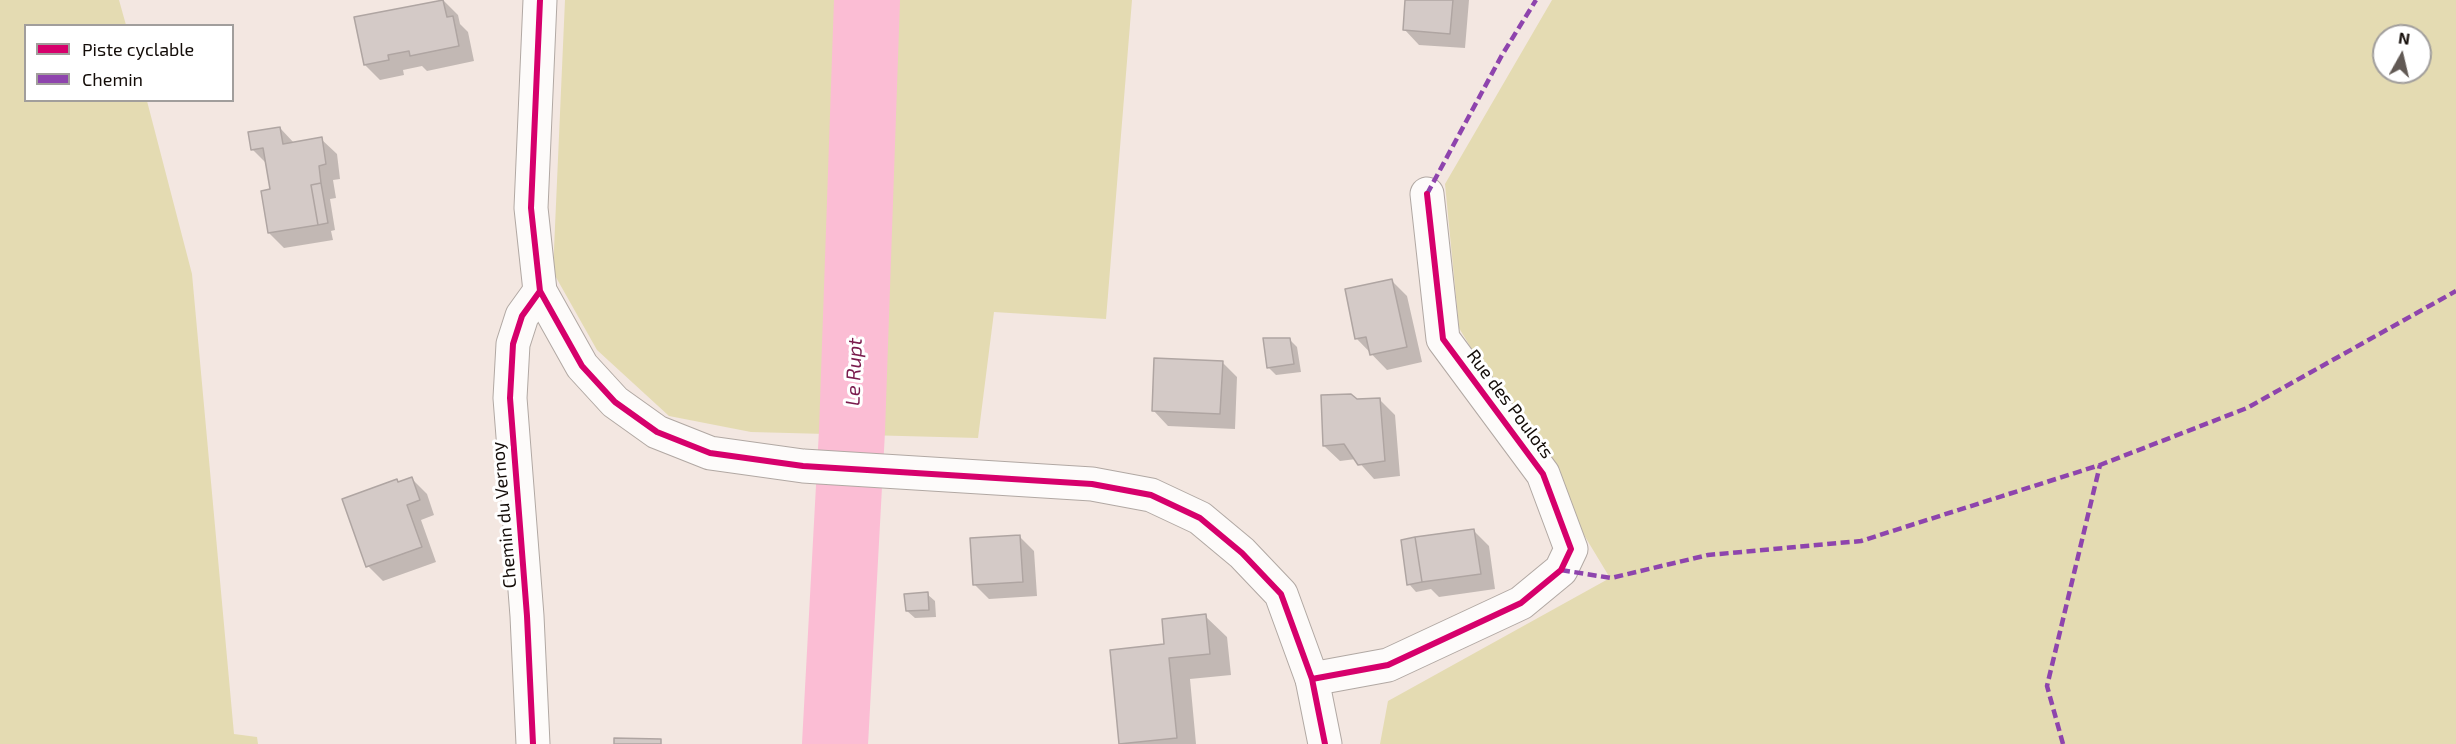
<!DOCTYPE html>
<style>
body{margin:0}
#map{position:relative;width:2456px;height:744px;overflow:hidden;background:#f3e7e1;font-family:"Exo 2",sans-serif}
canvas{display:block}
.legend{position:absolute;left:24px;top:24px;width:210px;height:78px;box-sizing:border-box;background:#fff;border:2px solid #a19e9c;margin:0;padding:8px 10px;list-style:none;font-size:18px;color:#130c08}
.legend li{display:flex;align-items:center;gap:12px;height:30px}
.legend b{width:30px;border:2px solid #a19e9c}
.north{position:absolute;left:2372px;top:24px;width:60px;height:60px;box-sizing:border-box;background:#fff;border:2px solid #a19e9c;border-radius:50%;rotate:8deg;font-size:16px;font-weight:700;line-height:24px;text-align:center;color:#130c08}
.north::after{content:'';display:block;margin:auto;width:21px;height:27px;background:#615954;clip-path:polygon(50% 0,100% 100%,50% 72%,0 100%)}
</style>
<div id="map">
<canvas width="2456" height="744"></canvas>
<ul class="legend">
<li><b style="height:8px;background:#d6006c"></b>Piste cyclable</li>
<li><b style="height:8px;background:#8e44ad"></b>Chemin</li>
</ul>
<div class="north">N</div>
</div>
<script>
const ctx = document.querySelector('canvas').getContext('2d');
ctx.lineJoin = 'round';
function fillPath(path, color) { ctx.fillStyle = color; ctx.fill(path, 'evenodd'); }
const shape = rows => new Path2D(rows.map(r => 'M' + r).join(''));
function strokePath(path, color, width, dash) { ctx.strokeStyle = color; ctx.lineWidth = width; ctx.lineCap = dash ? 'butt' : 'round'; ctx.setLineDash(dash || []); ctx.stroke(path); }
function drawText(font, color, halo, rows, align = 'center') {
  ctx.font = font + ' "Exo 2",sans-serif'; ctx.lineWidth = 6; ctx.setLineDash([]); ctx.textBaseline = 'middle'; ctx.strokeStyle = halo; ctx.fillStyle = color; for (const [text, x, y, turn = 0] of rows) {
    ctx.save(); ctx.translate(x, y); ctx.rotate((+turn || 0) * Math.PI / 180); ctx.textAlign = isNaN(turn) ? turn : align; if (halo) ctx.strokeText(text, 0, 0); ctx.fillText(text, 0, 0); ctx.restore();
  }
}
const green = shape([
 [0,0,119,0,126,25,26,26,26,100,147,101,192,274,234,734,257,737,258,744,0,744],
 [565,0,1132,0,1106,319,994,312,978,438,751,432,669,416,597,350,553,272],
 [1552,0,2456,0,2456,744,1380,744,1388,701,1610,578,1459,328,1445,184],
 [2384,36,2420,36,2420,72,2384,72]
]);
const shadow = shape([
 [443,0,458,15,460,24,468,32,474,61,427,71,422,66,403,70,404,75,380,80,365,65],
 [1407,0,1469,0,1465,48,1419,45,1404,29],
 [280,128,295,144,321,139,337,154,340,179,333,180,336,198,330,199,335,230,331,231,333,240,284,248,269,233,272,191,268,165,252,149],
 [1392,281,1407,296,1422,362,1387,370,1357,339],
 [1289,339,1297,347,1301,372,1276,375,1268,367],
 [1222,362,1237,377,1235,429,1168,426,1153,410],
 [1380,400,1395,415,1400,476,1374,479,1356,459,1340,461,1324,446,1356,401],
 [411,478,427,494,434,515,421,520,436,562,383,581,368,566,397,481,399,483],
 [1474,531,1489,546,1495,589,1439,597,1431,589,1416,592,1409,584],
 [1019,536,1034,551,1037,596,989,599,974,584],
 [927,594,935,601,936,617,915,618,907,611],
 [1205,616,1227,637,1231,675,1190,679,1196,744,1120,744,1111,651,1166,645]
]);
const river = shape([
 [835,744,852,431,867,0]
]);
const building = shape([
 [443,0,447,17,453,16,459,46,410,56,409,51,388,55,389,60,364,65,354,17,443,0],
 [1405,0,1453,0,1450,34,1403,30,1405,0],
 [280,127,283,144,322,137,326,164,319,166,321,183,311,185,318,225,268,233,261,191,270,189,263,148,251,150,248,132,280,127],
 [321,183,328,223,318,225,311,185,321,183],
 [1392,279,1407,347,1370,355,1366,337,1355,339,1345,289,1392,279],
 [1263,338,1290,338,1294,364,1267,368,1263,338],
 [1154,358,1223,361,1220,414,1152,411,1154,358],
 [1351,394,1357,399,1380,398,1385,461,1358,465,1344,444,1323,446,1321,395,1351,394],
 [412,477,420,500,407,505,422,547,366,567,342,499,397,479,398,482,412,477],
 [1474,529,1481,574,1422,582,1415,537,1474,529],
 [1020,535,1023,582,973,585,970,538,1020,535],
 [1415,537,1422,582,1407,585,1401,540,1415,537],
 [928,592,929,610,906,611,904,594,928,592],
 [1206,614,1210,654,1169,658,1177,738,1119,744,1110,650,1164,644,1162,619,1206,614],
 [614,738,661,739,661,744,614,744,614,738]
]);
const minor = shape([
 [1312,679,1388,665,1521,603,1561,570,1571,549,1543,474,1443,339,1427,194],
 [533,744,527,616,510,398,513,344,522,316,540,291]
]);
const secondary = shape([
 [540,0,531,208,540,291,582,366,615,402,657,432,710,453,803,466,1092,484,1151,495,1200,518,1242,553,1281,594,1312,679,1325,744]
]);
const quiet = shape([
 [1427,194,1502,55,1536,0],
 [1561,570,1611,578,1708,555,1861,541,2100,465,2247,408,2456,291],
 [2063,744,2047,686,2100,465]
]);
const cycleway = shape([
 [540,0,531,208,540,291,582,366,615,402,657,432,710,453,803,466,1092,484,1151,495,1200,518,1242,553,1281,594,1312,679,1325,744],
 [1312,679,1388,665,1521,603,1561,570,1571,549,1543,474,1443,339,1427,194],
 [533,744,527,616,510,398,513,344,522,316,540,291]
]);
const streetNames = [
 ["Rue des Poulots",1510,404,53],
 ["Chemin du Vernoy",504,515,-95]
];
const waterNames = [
 ["Le Rupt",854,372,-88]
];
fillPath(green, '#e4dbb2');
fillPath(shadow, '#0003');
strokePath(river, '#fbbdd4', 66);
fillPath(building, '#d4cac7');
strokePath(building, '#afa5a2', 1.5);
strokePath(minor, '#b1a8a3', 35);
strokePath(secondary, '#b1a8a3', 35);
strokePath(minor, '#fdfbfa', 33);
strokePath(secondary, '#fdfbfa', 33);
strokePath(quiet, '#8e44ad', 4.5, [9, 4.5]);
strokePath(cycleway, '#d6006c', 6);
drawText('18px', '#130c08', '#fff', streetNames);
drawText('italic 20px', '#7a1b4d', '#fff', waterNames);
</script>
